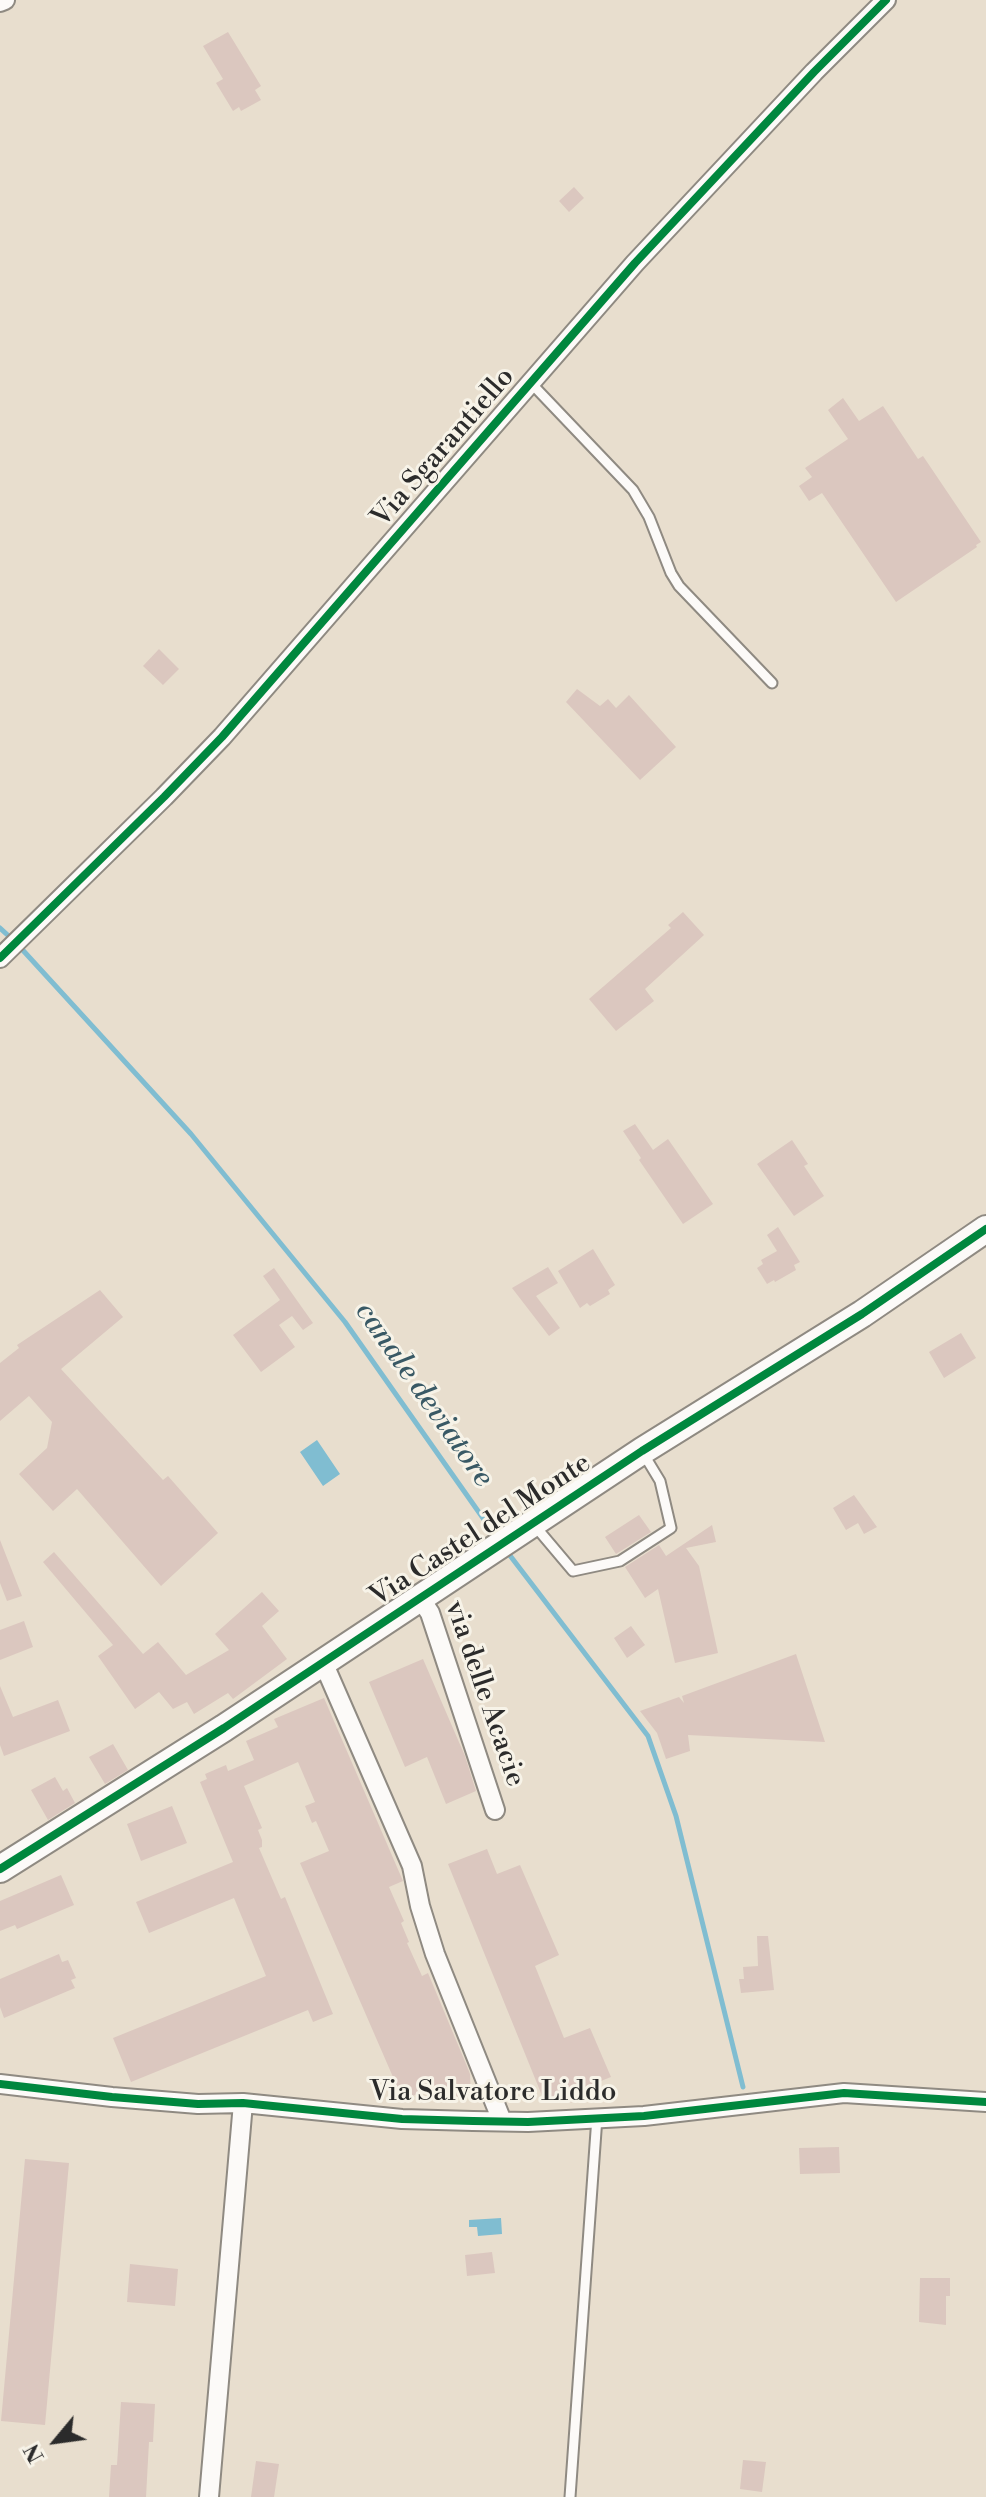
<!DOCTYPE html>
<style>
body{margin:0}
#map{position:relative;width:986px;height:2497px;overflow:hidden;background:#e8dece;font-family:"Libre Bodoni",serif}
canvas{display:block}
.north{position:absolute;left:16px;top:2401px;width:80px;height:80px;-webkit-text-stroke:6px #f7f3e8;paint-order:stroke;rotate:241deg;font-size:22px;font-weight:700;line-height:32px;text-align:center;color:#2b2b2b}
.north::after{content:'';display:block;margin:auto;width:28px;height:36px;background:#2b2b2b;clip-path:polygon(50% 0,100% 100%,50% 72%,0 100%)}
</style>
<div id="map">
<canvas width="986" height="2497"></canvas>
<div class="north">N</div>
</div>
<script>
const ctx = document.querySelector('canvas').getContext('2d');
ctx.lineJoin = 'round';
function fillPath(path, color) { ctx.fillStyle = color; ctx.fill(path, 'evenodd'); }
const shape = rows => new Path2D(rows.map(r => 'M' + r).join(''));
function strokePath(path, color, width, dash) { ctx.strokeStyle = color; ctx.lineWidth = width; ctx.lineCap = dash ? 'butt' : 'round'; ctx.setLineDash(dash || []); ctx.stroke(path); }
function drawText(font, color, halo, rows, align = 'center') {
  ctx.font = font + ' "Libre Bodoni",serif'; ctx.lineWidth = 6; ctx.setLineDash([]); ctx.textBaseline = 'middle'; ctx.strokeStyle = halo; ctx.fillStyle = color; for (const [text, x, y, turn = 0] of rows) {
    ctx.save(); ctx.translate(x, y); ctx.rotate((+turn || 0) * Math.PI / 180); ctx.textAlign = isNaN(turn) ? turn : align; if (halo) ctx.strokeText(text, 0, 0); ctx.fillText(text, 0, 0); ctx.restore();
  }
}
const water = shape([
 [317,1440,340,1474,323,1486,300,1452],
 [501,2218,502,2234,478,2236,477,2227,469,2227,469,2220]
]);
const stream = shape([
 [0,928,12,939],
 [19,946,191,1134,345,1322,497,1538],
 [505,1549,648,1736,676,1816,743,2087]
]);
const building = shape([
 [228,32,261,86,255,90,261,100,241,111,239,107,233,111,216,83,223,79,203,46],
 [574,187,584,198,569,212,559,201],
 [843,398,859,421,883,406,918,459,923,456,981,542,976,545,977,547,896,602,822,493,809,501,799,486,812,477,805,468,848,439,828,410],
 [159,649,179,669,163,685,143,666],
 [577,689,600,706,608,699,616,708,629,695,676,747,640,780,566,702],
 [683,912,704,935,645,989,654,1001,616,1031,589,999,671,928,668,925],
 [635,1124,653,1150,668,1139,713,1204,683,1224,639,1160,641,1158,623,1131],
 [792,1140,808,1164,804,1166,824,1196,794,1216,757,1164],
 [778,1227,800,1262,794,1265,796,1270,775,1282,774,1280,767,1284,757,1268,763,1264,761,1260,777,1251,767,1235],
 [593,1249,615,1285,608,1290,610,1294,590,1306,587,1303,580,1308,558,1271],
 [548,1267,558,1283,536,1296,560,1328,549,1336,512,1288],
 [274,1268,313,1323,303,1330,292,1316,279,1325,295,1347,261,1372,233,1335,280,1300,263,1276],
 [100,1290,123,1317,61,1369,163,1480,168,1476,218,1533,161,1586,77,1489,53,1511,19,1474,47,1448,52,1422,29,1396,0,1421,0,1363,19,1348,17,1345],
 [961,1333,976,1358,944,1378,929,1352],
 [854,1495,877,1527,864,1534,858,1523,846,1530,833,1508],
 [639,1515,651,1532,616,1554,605,1537],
 [712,1525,716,1542,686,1548,699,1566,718,1653,675,1663,658,1589,645,1598,625,1567,659,1545,666,1556],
 [0,1540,22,1596,7,1601,0,1583],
 [54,1552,143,1654,158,1642,186,1675,229,1650,215,1634,262,1592,279,1611,262,1626,287,1659,233,1699,228,1693,194,1714,187,1702,173,1709,159,1692,135,1709,98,1656,113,1645,43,1562],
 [24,1621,33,1647,0,1660,0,1630],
 [631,1626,645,1645,627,1658,614,1638],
 [796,1654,825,1742,688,1735,690,1751,666,1759,657,1733,640,1711,679,1697,684,1703,682,1696],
 [423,1659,465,1756,476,1791,446,1804,427,1757,405,1767,369,1682],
 [0,1686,13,1717,58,1700,70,1731,4,1756,0,1745],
 [324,1698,403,1881,389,1887,404,1921,401,1923,409,1942,407,1943,422,1976,428,1973,466,2064,470,2074,471,2097,432,2096,429,2089,403,2100,300,1863,329,1851,316,1821,312,1823,305,1806,315,1802,298,1762,244,1786,262,1828,258,1830,262,1840,262,1847,259,1848,281,1899,285,1897,333,2014,313,2022,308,2010,131,2082,113,2038,266,1976,234,1898,149,1933,136,1902,233,1862,200,1782,207,1779,205,1774,226,1765,228,1771,254,1760,246,1741,278,1727,274,1719],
 [113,1744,128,1770,105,1784,89,1757],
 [55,1777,63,1791,67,1788,75,1803,48,1820,31,1790],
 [172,1806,187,1843,141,1861,127,1824],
 [487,1849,497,1874,520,1865,559,1955,535,1966,564,2038,590,2028,611,2077,578,2090,579,2102,545,2103,448,1864],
 [61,1875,74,1905,17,1929,15,1925,0,1931,0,1901],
 [757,1936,768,1936,774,1990,741,1993,739,1979,744,1979,743,1967,758,1966],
 [59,1954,62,1962,68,1960,76,1978,71,1980,75,1988,4,2018,0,2007,0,1979],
 [839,2147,840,2173,800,2174,799,2148],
 [25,2159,69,2163,45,2425,1,2421],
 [492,2252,495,2273,467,2276,465,2255],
 [130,2264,178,2269,175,2306,127,2302],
 [920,2278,950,2278,950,2296,946,2296,946,2325,919,2322],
 [121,2402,155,2404,153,2442,149,2442,146,2497,109,2497,111,2465,117,2465],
 [743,2460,766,2462,762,2492,740,2489],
 [256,2461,279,2464,274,2497,251,2497]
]);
const service = shape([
 [530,382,633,490,649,517,671,573,679,586,772,683],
 [535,1526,573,1571,620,1561,671,1528,660,1481,643,1453],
 [570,2497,597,2117]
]);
const minor = shape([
 [0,2,5,0],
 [0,958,164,797,222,737,635,263,814,72,886,0],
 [420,1598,430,1613,495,1810],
 [323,1662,412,1866,420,1906,435,1954,502,2121],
 [0,2084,112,2097,198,2104,243,2103,402,2119,473,2121,528,2122,644,2116,844,2093,986,2102],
 [209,2497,243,2103]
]);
const secondary = shape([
 [0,1869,224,1728,642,1451,862,1314,986,1229]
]);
const cycleway = shape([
 [0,958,164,797,222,737,635,263,814,72,886,0],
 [0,1869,224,1728,642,1451,862,1314,986,1229],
 [0,2084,112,2097,198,2104,243,2103,402,2119,473,2121,528,2122,644,2116,844,2093,986,2102]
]);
const streetNames = [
 ["Via Sgarantiello",444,448,-49],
 ["Via Castel del Monte",481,1531,-33],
 ["via delle Acacie",484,1694,71],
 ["Via Salvatore Liddo",493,2093]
];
const waterNames = [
 ["canale deviatore",423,1395,55]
];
fillPath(water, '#80bdd1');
strokePath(stream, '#80bdd1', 5);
fillPath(building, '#dbc7bf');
strokePath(service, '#8f8a82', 13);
strokePath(minor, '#8f8a82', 22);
strokePath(secondary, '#8f8a82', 30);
strokePath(service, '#fcfaf8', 9);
strokePath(minor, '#fcfaf8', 18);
strokePath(secondary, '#fcfaf8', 26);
strokePath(cycleway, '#00873e', 8);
drawText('28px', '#2b2b2b', '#f7f3e8', streetNames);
drawText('italic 30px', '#395965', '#f7f3e8', waterNames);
</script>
